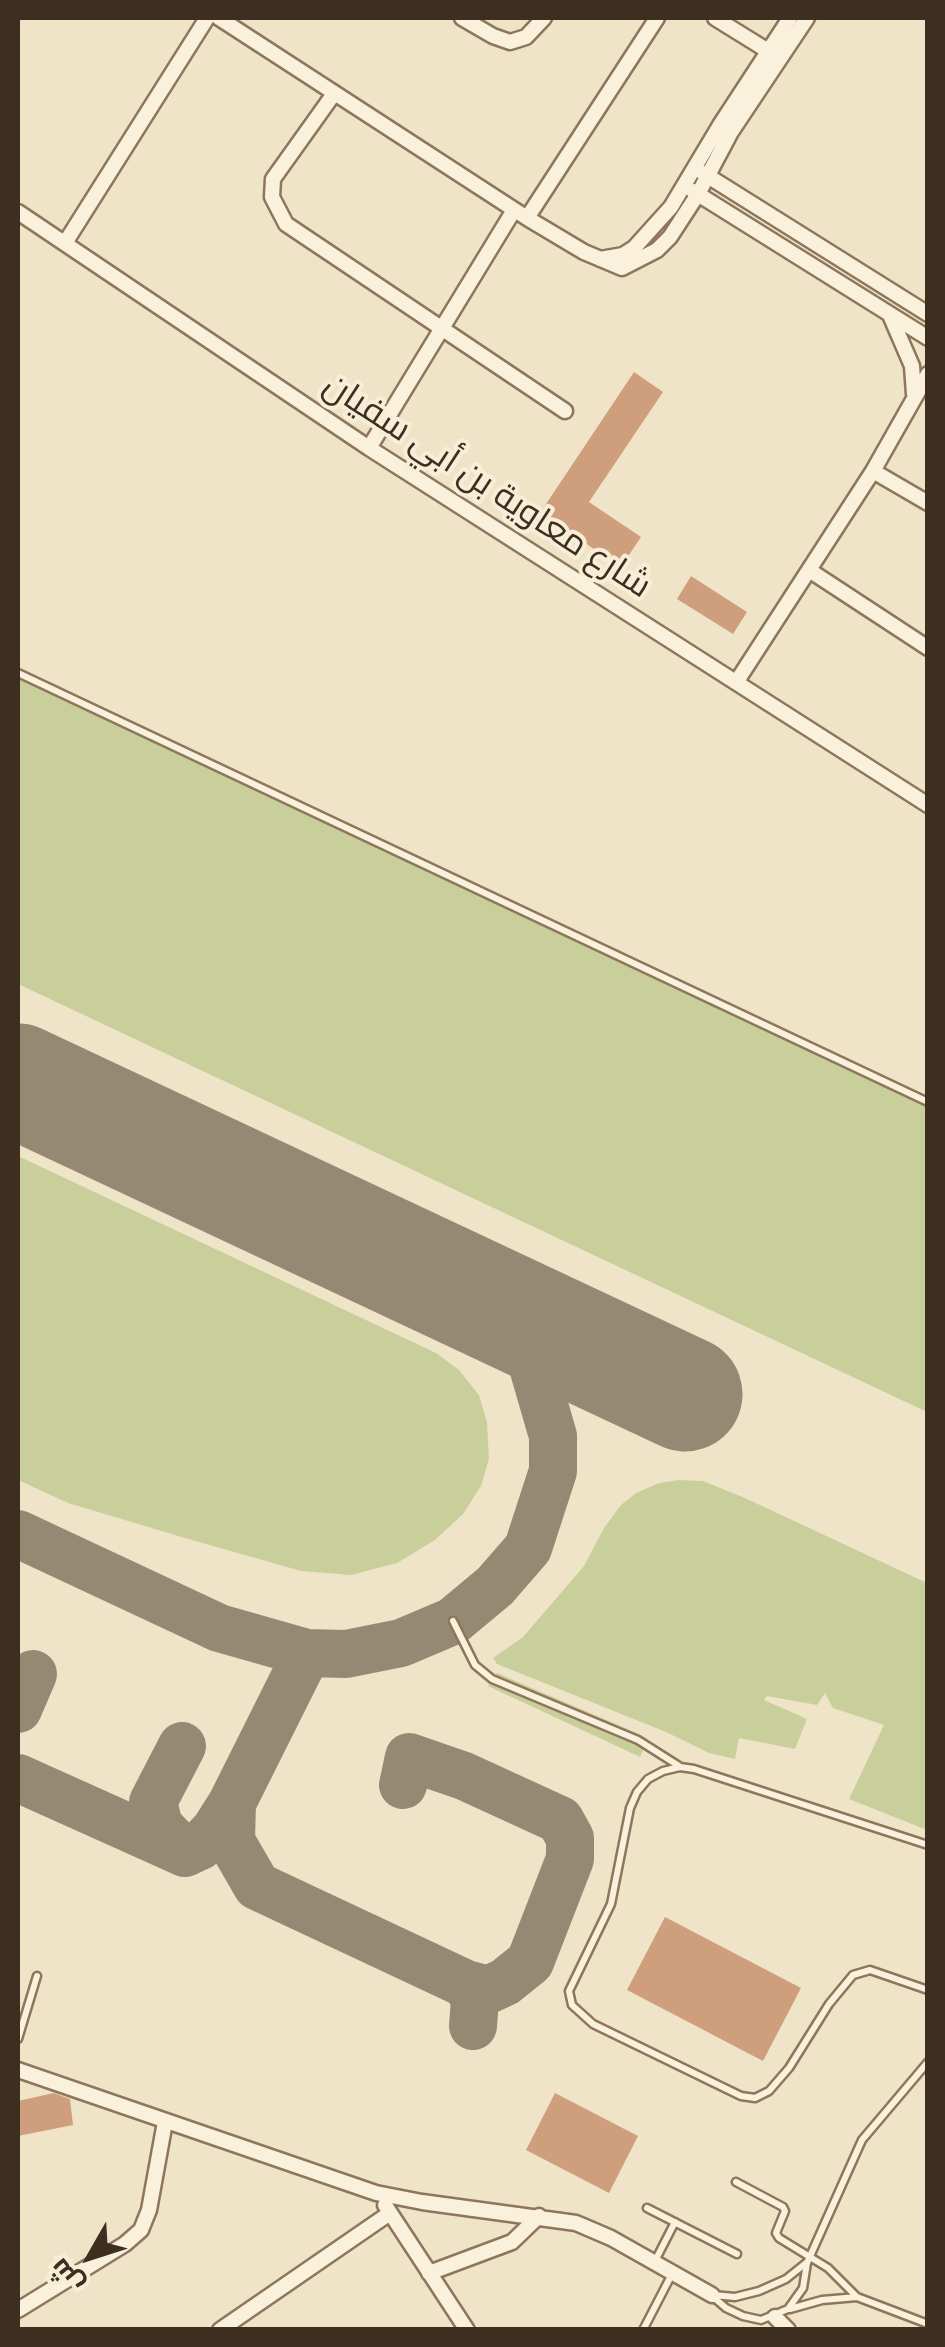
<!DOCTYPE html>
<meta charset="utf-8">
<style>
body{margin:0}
#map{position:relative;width:945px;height:2347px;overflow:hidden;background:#f0e4c8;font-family:"Zilla Slab",Cairo,serif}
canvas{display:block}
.frame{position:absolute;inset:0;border:20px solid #3d2e20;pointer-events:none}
.north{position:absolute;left:40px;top:2207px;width:100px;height:100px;-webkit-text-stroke:8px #f7eed8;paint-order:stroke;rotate:231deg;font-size:28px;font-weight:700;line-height:40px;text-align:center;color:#3d2e20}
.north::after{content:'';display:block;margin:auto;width:35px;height:45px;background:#3d2e20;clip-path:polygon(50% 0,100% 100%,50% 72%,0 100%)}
</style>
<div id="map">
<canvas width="945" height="2347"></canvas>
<div class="frame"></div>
<div class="north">ش</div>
</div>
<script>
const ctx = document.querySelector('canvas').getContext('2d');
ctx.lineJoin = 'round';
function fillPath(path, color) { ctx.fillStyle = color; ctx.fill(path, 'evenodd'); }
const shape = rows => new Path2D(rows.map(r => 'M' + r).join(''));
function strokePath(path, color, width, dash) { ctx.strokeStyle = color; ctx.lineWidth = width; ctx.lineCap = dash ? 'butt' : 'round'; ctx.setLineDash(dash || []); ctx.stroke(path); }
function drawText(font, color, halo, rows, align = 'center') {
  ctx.font = font + ' "Zilla Slab",Cairo,serif'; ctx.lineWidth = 8; ctx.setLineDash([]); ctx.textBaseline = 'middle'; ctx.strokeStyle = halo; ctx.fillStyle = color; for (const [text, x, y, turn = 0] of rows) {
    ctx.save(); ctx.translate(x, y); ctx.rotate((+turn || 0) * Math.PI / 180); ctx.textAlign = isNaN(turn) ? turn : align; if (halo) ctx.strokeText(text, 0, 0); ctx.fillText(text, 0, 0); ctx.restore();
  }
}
const green = shape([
 [18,677,927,1106,927,1412,18,984],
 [18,1156,436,1353,459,1370,479,1395,487,1422,489,1459,481,1486,463,1514,435,1540,397,1563,351,1575,301,1571,185,1538,68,1503,18,1480],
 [679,1480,703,1481,745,1498,927,1583,927,1830,849,1799,884,1725,833,1708,825,1693,817,1705,767,1696,764,1700,807,1719,795,1749,739,1738,735,1759,709,1753,666,1732,497,1664,493,1658,523,1637,584,1566,604,1528,621,1505,636,1493,659,1483],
 [497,1673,639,1734,647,1741,640,1757,488,1686]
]);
const taxiway = shape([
 [18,1534,219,1628,307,1653,346,1654,401,1643,453,1621,495,1586,528,1548,553,1471,553,1436,531,1360,469,1293],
 [307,1653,232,1803,231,1841,257,1886,466,1984,475,1999,473,2026],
 [18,1709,33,1674],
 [182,1746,153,1802,159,1826,185,1853],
 [18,1778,185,1853,200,1846,215,1830,232,1803],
 [403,1785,409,1757,464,1776,560,1820,570,1838,570,1859,530,1962,505,1982,488,1990,466,1984]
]);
const runway = shape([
 [18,1081,685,1394]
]);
const building = shape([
 [634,372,663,392,589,502,641,537,621,567,540,513],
 [691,576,747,612,733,634,677,599],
 [665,1917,801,1988,763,2061,627,1990],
 [54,2093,70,2099,73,2125,18,2136,18,2101],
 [555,2093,638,2136,609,2193,526,2150]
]);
const service = shape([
 [18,673,928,1102],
 [453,1621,475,1665,492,1679,638,1740,679,1766],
 [928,1845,694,1769,680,1767,663,1771,648,1779,637,1792,630,1808,611,1904,569,1991,572,2005,593,2024,741,2096,755,2098,769,2091,789,2068,829,2004,853,1975,870,1970,928,1990],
 [18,2039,37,1976],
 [736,2182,783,2207,785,2211,776,2233,779,2238,828,2268,857,2297],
 [647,2208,737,2254],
 [655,2261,675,2222],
 [713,2295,735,2297,759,2291,786,2279,806,2263],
 [712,2296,726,2308,743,2316,761,2320,788,2309,803,2288,807,2263,862,2140,928,2062],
 [790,2309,822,2300,857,2297,928,2324],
 [643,2330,672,2274]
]);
const minor = shape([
 [219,18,527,218,584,252,622,268,657,250,670,237,698,194,731,132,807,18],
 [462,18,493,36,510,42,526,37,544,18],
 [715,18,773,54],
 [333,95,273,179,272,197,286,224,565,411],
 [703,173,928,314],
 [693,191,928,338],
 [18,212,369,448,928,805],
 [527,218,657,18],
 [65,243,207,18],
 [600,259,623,255,634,248,671,207,720,125,790,18],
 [890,315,912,366,914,394],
 [369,448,514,210],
 [873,471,928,503],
 [809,570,928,648],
 [737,681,873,471,928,374],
 [18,2070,376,2193,422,2202,576,2223,611,2238,712,2295],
 [385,2205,467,2330],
 [429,2273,512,2242,539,2216],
 [18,2310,125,2244,141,2230,149,2210,165,2122],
 [775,2317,788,2330],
 [220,2330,390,2213]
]);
const streetNames = [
 ["شارع معاوية بن أبي سفيان",487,486,33]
];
fillPath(green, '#c9cf9b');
strokePath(taxiway, '#968974', 48);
strokePath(runway, '#968974', 115);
fillPath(building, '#cf9f7d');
strokePath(service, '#8d765c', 11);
strokePath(minor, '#8d765c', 19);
strokePath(service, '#faf1dc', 6);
strokePath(minor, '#faf1dc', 14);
drawText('35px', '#3d2e20', '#f7eed8', streetNames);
</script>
